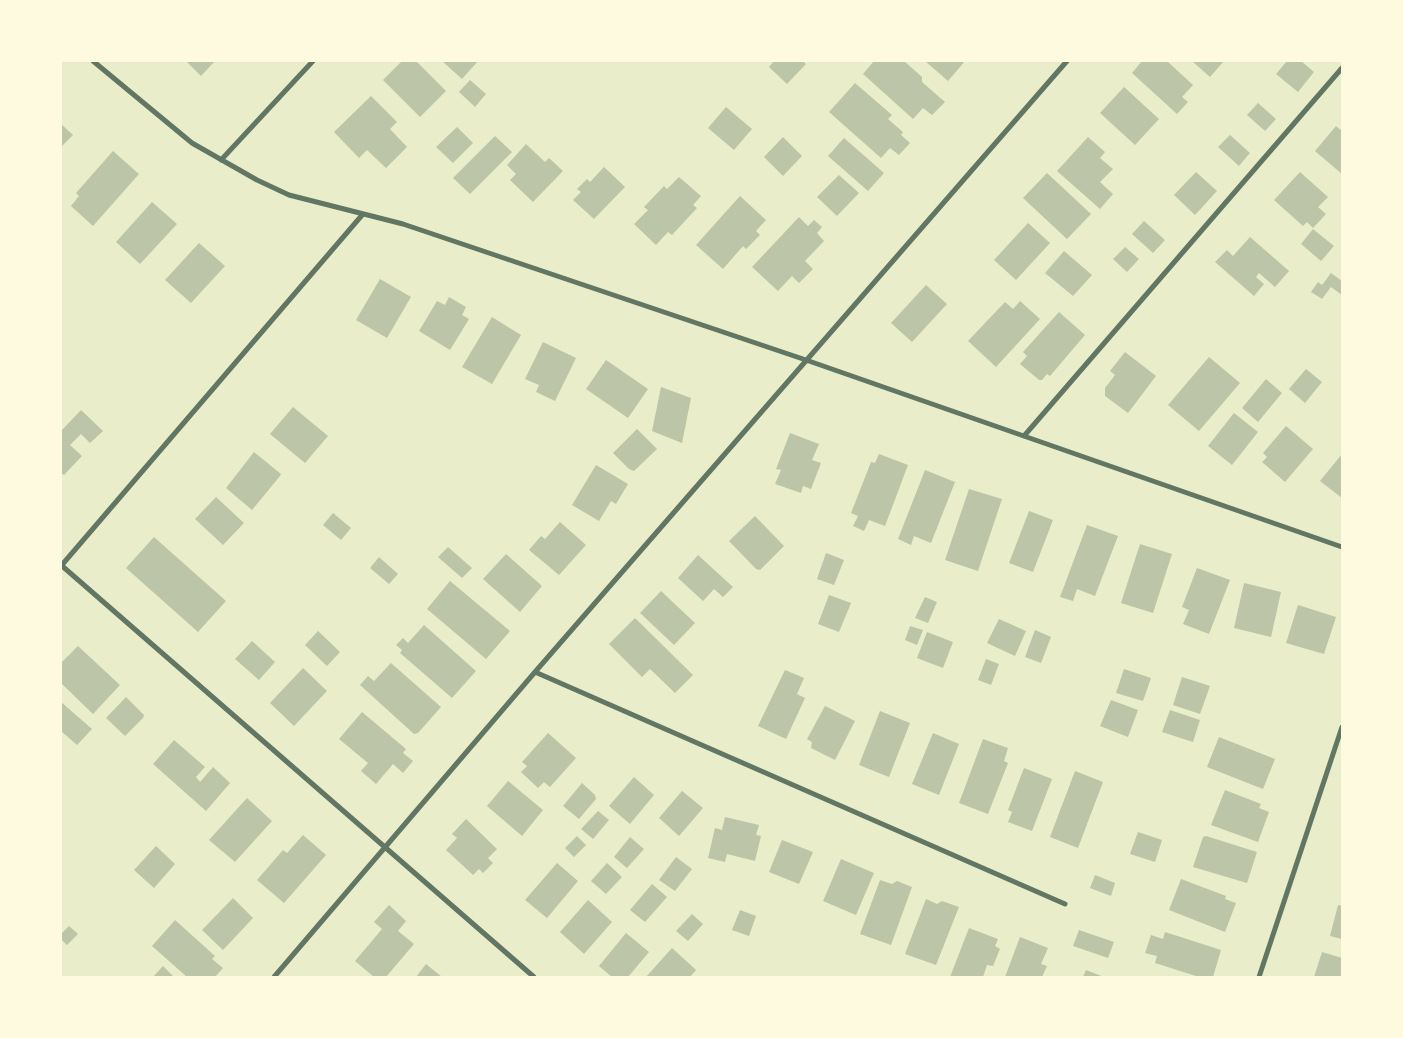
<!DOCTYPE html>
<style>
body{margin:0}
#map{position:relative;width:1403px;height:1038px;overflow:hidden;background:#e9edc9;font-family:"DejaVu Sans",sans-serif}
canvas{display:block}
.frame{position:absolute;inset:0;border:62px solid #fefae0;pointer-events:none}
</style>
<div id="map">
<canvas width="1403" height="1038"></canvas>
<div class="frame"></div>
</div>
<script>
const ctx = document.querySelector('canvas').getContext('2d');
ctx.lineJoin = 'round';
function fillPath(path, color) { ctx.fillStyle = color; ctx.fill(path, 'evenodd'); }
const shape = rows => new Path2D(rows.map(r => 'M' + r).join(''));
function strokePath(path, color, width, dash) { ctx.strokeStyle = color; ctx.lineWidth = width; ctx.lineCap = dash ? 'butt' : 'round'; ctx.setLineDash(dash || []); ctx.stroke(path); }
const building = shape([
 [186,61,215,61,201,76],
 [402,61,416,61,446,91,420,117,383,80],
 [442,61,478,61,462,79],
 [774,61,803,61,806,64,787,84,769,67],
 [874,61,904,61,922,77,922,82,945,102,932,115,923,108,913,119,863,74],
 [925,61,965,61,948,81],
 [1142,61,1167,61,1193,85,1182,97,1188,102,1177,114,1132,73],
 [1192,61,1224,61,1210,77],
 [1287,61,1301,61,1314,72,1298,92,1276,74],
 [470,80,486,94,475,107,459,92],
 [855,83,892,115,888,119,903,132,901,135,910,143,899,155,890,148,881,158,829,112],
 [1124,87,1159,119,1135,145,1100,113],
 [371,96,397,122,390,129,407,147,386,168,367,150,359,158,334,132],
 [1258,103,1276,119,1265,131,1247,115],
 [726,107,752,129,734,150,708,128],
 [61,124,73,135,61,147],
 [1336,126,1342,131,1342,174,1315,151],
 [457,127,473,143,453,163,436,147],
 [1230,135,1250,153,1239,166,1218,147],
 [495,136,512,152,470,194,453,178],
 [783,137,802,156,783,176,764,157],
 [1088,137,1105,152,1100,158,1113,169,1100,182,1113,194,1100,209,1057,171],
 [844,138,884,173,868,191,828,156],
 [526,144,545,162,549,158,563,171,533,202,510,180,516,174,507,165],
 [113,151,139,174,93,226,71,206,79,196,76,193],
 [604,167,625,187,594,219,573,200,581,192,577,189,587,179,590,182],
 [1196,172,1217,191,1195,215,1174,195],
 [1300,172,1328,197,1318,207,1326,214,1313,228,1307,222,1303,226,1274,200],
 [1047,173,1091,214,1067,239,1023,198],
 [839,175,859,193,837,216,817,197],
 [679,177,701,196,693,205,697,208,672,235,668,232,656,245,634,224,648,210,644,207,664,186,667,189],
 [740,196,766,220,756,231,760,235,746,249,743,246,723,269,696,245],
 [152,202,177,224,140,264,116,242],
 [799,217,808,226,814,220,822,227,817,233,824,241,805,261,813,269,799,283,792,276,778,291,752,267],
 [1144,221,1165,240,1153,253,1132,234],
 [1028,223,1050,243,1016,280,994,260],
 [1313,229,1334,246,1321,261,1301,244],
 [1250,237,1289,271,1275,287,1259,273,1256,277,1264,284,1254,296,1215,262,1227,250,1233,256],
 [199,243,225,266,191,303,165,280],
 [1125,247,1139,259,1127,272,1113,259],
 [1064,251,1092,275,1073,296,1045,273],
 [1331,273,1342,281,1342,295,1331,287,1322,299,1311,292,1318,282,1322,285],
 [380,279,411,297,387,338,356,320],
 [926,285,947,304,912,342,891,323],
 [449,297,466,307,462,315,469,319,450,350,419,331,437,301,445,305],
 [1020,301,1040,319,996,367,968,341,1005,302,1013,309],
 [1059,312,1085,335,1050,376,1047,374,1042,380,1039,380,1020,364,1027,356,1023,352],
 [492,317,521,335,492,384,462,367],
 [543,342,576,358,555,401,536,392,539,385,525,379],
 [1125,352,1156,376,1128,413,1105,396,1105,388,1115,375,1110,371],
 [1209,357,1240,383,1199,431,1168,405],
 [606,360,648,389,628,418,586,389],
 [1306,369,1322,382,1305,403,1289,389],
 [1266,379,1282,393,1258,422,1242,408],
 [661,387,691,398,682,443,652,431],
 [293,407,328,436,305,463,270,434],
 [81,410,103,431,90,443,81,434,70,445,82,456,64,475,61,473,61,429,62,430],
 [1234,413,1258,432,1232,465,1208,446],
 [1286,426,1313,449,1285,482,1262,462,1267,457,1263,453],
 [637,429,657,449,634,471,629,469,613,453],
 [790,433,819,444,812,460,821,463,811,489,803,486,801,493,775,484,781,470,776,469],
 [254,452,281,474,280,476,252,510,226,488],
 [879,454,908,465,885,526,869,520,864,531,853,526,858,516,851,513,871,462,875,463],
 [1342,454,1342,498,1320,481],
 [596,465,628,484,616,504,611,501,599,521,572,505],
 [925,470,955,482,931,543,914,536,911,545,898,539],
 [969,489,1002,499,978,571,945,560],
 [216,497,244,523,223,545,195,519],
 [1029,511,1053,520,1033,572,1009,563],
 [333,513,351,528,341,540,323,525],
 [755,516,784,546,760,570,756,569,729,541],
 [560,522,586,545,559,575,529,550,541,536,545,539],
 [1087,525,1118,536,1095,596,1077,589,1073,601,1060,597],
 [154,537,226,601,198,632,126,568],
 [1140,544,1172,554,1153,613,1121,603],
 [448,547,472,568,462,578,438,557],
 [826,553,844,560,834,585,817,579],
 [506,554,542,586,520,612,483,579],
 [698,555,733,587,723,597,714,589,703,601,678,578],
 [379,557,398,574,389,584,370,568],
 [1197,568,1230,580,1209,634,1183,624,1189,610,1182,607],
 [450,581,510,631,486,659,427,609],
 [1244,583,1281,592,1271,637,1234,628],
 [661,591,695,623,674,645,640,613],
 [829,595,851,603,839,632,818,624],
 [925,597,937,602,928,623,915,618],
 [1298,605,1336,617,1324,654,1286,643],
 [635,618,693,675,675,693,650,669,642,677,609,644],
 [999,619,1026,631,1015,656,987,643],
 [424,625,476,671,452,698,400,653,402,650,396,645,403,638,408,643],
 [910,626,923,630,917,645,905,640],
 [1035,630,1051,637,1041,663,1025,657],
 [318,631,340,652,327,666,305,645],
 [927,632,953,642,943,668,917,658],
 [252,641,275,662,259,680,235,659],
 [78,646,120,685,93,714,61,683,61,663],
 [986,659,999,664,991,685,978,680],
 [391,663,441,707,418,733,414,734,360,685,368,676,374,681],
 [303,668,327,691,294,726,270,703],
 [1124,669,1151,678,1143,701,1116,693],
 [785,670,804,678,797,694,805,698,786,739,758,726],
 [1182,677,1210,686,1200,714,1173,705],
 [126,697,144,715,143,718,125,736,106,718],
 [1111,700,1138,710,1128,737,1100,726],
 [61,702,92,729,77,745,61,731],
 [825,706,855,721,835,760,811,748,812,742,807,739],
 [1170,710,1200,720,1193,742,1162,732],
 [880,711,910,723,889,777,859,765],
 [362,712,406,749,403,753,413,761,403,773,393,764,376,784,361,771,368,763,339,739],
 [548,733,576,758,550,787,544,782,538,788,521,772,527,766,522,762],
 [933,733,959,744,939,795,912,784],
 [1219,737,1275,759,1263,789,1207,767],
 [983,739,1008,748,1004,761,1008,763,988,814,959,803],
 [174,740,205,767,196,777,200,782,213,767,230,783,206,811,153,764],
 [1024,768,1052,779,1032,831,1008,822,1012,812,1008,810],
 [1075,771,1103,782,1078,848,1050,837],
 [634,777,654,795,630,824,609,806],
 [508,781,543,810,522,836,487,806],
 [582,783,595,795,596,799,579,819,563,806],
 [1225,790,1261,804,1259,808,1269,812,1258,842,1211,825],
 [682,791,703,808,679,836,659,818],
 [247,798,272,821,235,862,209,840],
 [598,811,609,820,593,839,581,829],
 [725,817,759,825,756,835,761,836,755,861,727,854,725,862,708,858,715,828,722,830],
 [466,819,497,849,488,858,493,863,483,873,479,869,473,875,446,850,457,838,452,834],
 [1138,832,1162,840,1155,862,1130,854],
 [303,835,326,855,284,903,257,880,283,850,287,853],
 [577,836,586,845,574,857,565,848],
 [1206,836,1257,852,1247,883,1193,867,1203,837],
 [630,837,644,849,627,868,614,857],
 [782,840,813,852,799,884,769,872],
 [156,846,175,864,154,888,134,870],
 [676,857,692,869,675,891,659,880],
 [841,859,874,873,856,915,823,901],
 [557,863,578,881,547,918,525,900],
 [607,863,622,877,606,894,591,881],
 [1095,875,1115,883,1111,896,1090,888],
 [1181,879,1226,896,1225,899,1236,903,1225,932,1169,910],
 [880,880,892,884,897,881,912,887,891,945,860,934],
 [652,884,667,897,645,922,630,910],
 [233,898,253,918,223,950,202,930],
 [926,899,937,904,942,901,959,907,936,965,905,954],
 [588,900,612,922,584,954,560,932],
 [389,905,406,921,398,931,414,944,386,977,374,977,355,961,382,929,374,922],
 [1338,905,1342,906,1342,939,1330,936],
 [740,910,756,916,749,936,732,930],
 [692,914,703,924,688,941,676,931],
 [175,920,215,956,212,959,223,968,215,977,187,977,152,946],
 [69,926,78,934,67,945,61,939,61,934],
 [969,928,998,939,995,946,1000,949,993,966,987,965,983,977,950,977],
 [1079,930,1114,942,1108,958,1073,946],
 [1165,932,1221,950,1213,977,1199,977,1155,963,1157,956,1145,953,1151,935,1163,939],
 [626,933,649,952,628,977,612,977,599,966],
 [1020,937,1048,948,1041,964,1047,966,1042,977,1005,977],
 [672,948,696,970,690,977,646,977],
 [1322,952,1342,958,1342,977,1314,977],
 [426,964,442,977,416,977],
 [163,966,174,977,153,977],
 [1086,970,1104,977,1083,977]
]);
const minor = shape([
 [93,61,192,143,257,180,289,195,403,224,806,360,1342,547],
 [221,160,313,61],
 [1024,436,1342,68],
 [61,565,534,977],
 [61,566,363,214],
 [535,672,1065,904],
 [274,977,535,672,1067,61],
 [1259,977,1342,727]
]);
fillPath(building, '#bcc5a7');
strokePath(minor, '#617663', 5);
</script>
